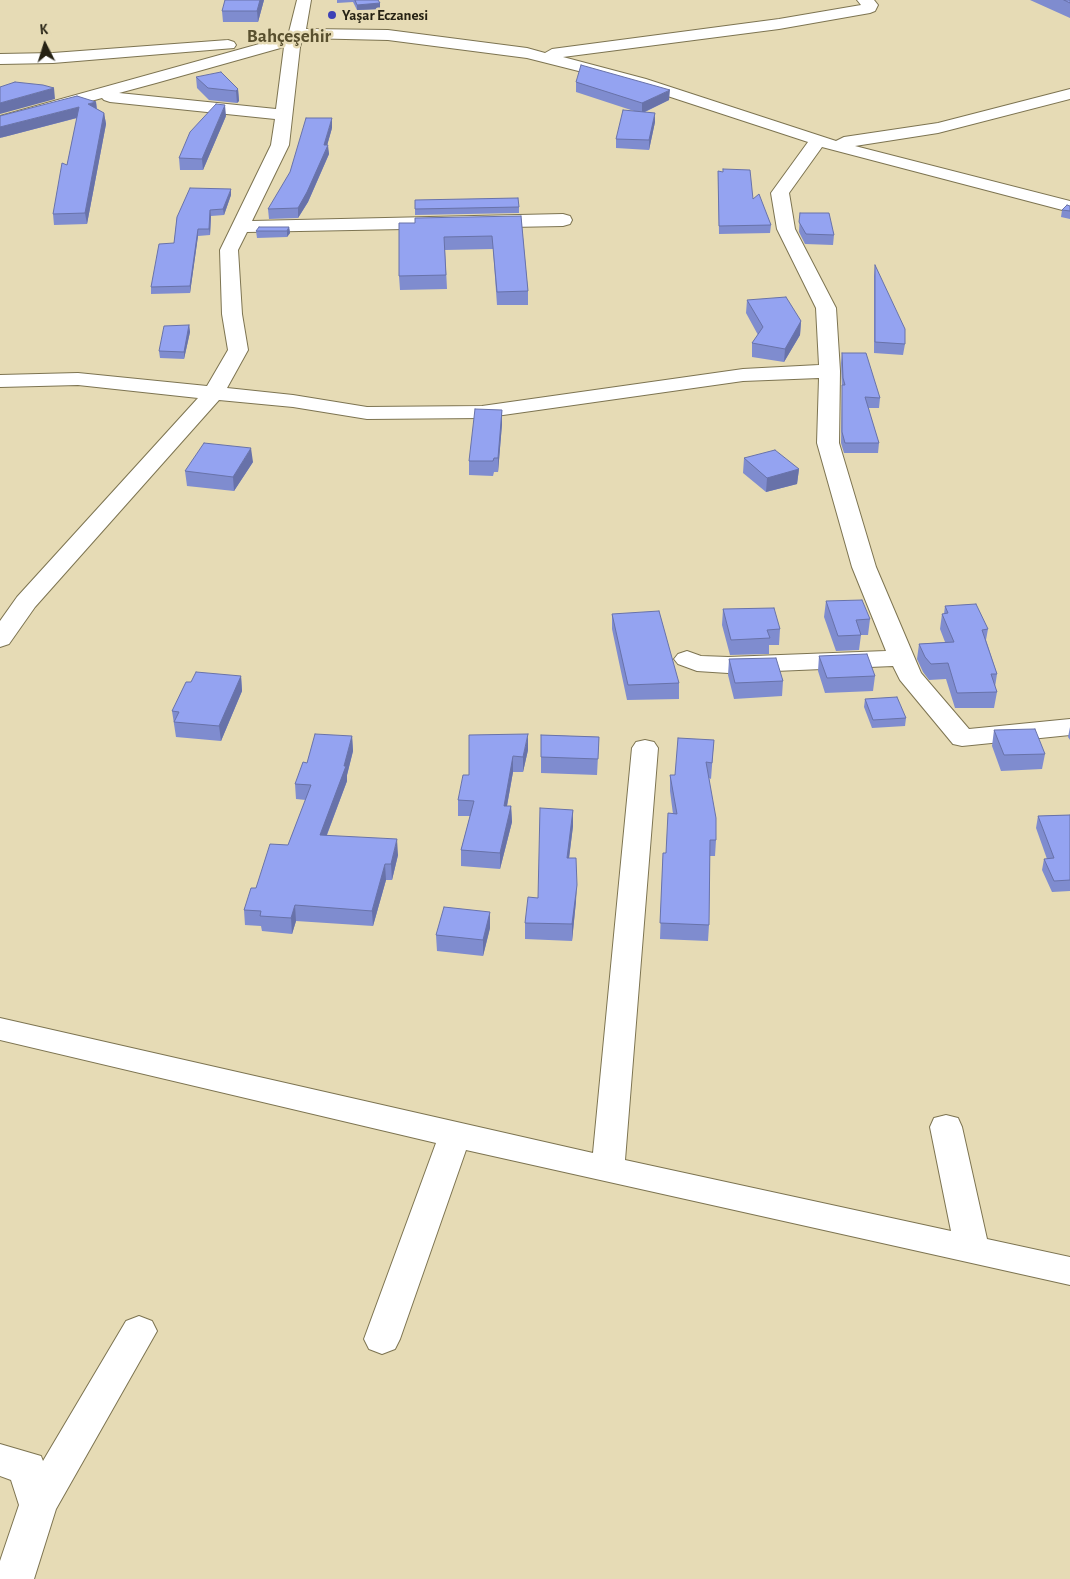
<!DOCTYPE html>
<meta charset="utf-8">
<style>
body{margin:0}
#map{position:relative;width:1070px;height:1579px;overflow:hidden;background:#e6dbb5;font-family:"Alegreya Sans",sans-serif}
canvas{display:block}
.north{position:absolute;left:20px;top:20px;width:50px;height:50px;-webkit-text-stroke:4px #e6dbb5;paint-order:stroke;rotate:355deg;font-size:14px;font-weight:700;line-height:20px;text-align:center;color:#252113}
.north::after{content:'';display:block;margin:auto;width:18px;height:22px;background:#252113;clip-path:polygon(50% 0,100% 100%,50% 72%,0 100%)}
</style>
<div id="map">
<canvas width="1070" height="1579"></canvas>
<div class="north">K</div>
</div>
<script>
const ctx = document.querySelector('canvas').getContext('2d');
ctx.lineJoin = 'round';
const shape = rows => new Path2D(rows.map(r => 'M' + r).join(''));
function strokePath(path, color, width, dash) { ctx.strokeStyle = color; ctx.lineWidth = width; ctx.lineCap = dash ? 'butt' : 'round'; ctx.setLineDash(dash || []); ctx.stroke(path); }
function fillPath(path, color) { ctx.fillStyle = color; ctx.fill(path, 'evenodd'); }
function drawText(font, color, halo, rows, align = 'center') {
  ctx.font = font + ' "Alegreya Sans",sans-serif'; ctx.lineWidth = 5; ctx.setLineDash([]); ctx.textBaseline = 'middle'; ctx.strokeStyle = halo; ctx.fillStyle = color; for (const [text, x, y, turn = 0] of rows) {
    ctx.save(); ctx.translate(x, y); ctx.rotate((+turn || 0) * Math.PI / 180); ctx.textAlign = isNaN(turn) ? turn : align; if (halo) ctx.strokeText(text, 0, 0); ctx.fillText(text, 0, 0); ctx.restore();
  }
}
const minor = shape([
 [297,0,311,0,306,29,388,30,527,48,545,53,552,49,779,19,861,5,857,0,874,0,878,5,875,11,870,13,779,29,563,57,646,79,836,141,844,137,938,123,1070,89,1070,99,938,133,855,146,1070,201,1070,212,822,147,789,193,795,229,836,308,840,371,839,443,876,567,921,673,969,729,1070,719,1070,735,962,746,953,744,900,680,893,666,728,673,697,671,678,664,674,659,678,654,687,651,701,656,728,657,886,651,852,567,817,443,819,378,743,381,482,418,367,419,293,407,219,400,35,607,9,644,0,647,0,621,17,597,198,398,78,385,0,387,0,375,78,373,207,386,228,350,222,314,220,250,271,145,275,119,110,102,104,100,102,98,0,126,0,116,288,36,297,0],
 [303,38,388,40,527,58,634,85,808,142,771,193,777,229,816,308,819,365,743,369,482,406,367,407,293,395,227,388,248,350,242,314,238,250,247,232,563,226,570,224,572,220,570,216,563,214,252,221,289,145,300,47,303,38],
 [284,47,276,109,119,93,156,83,284,47],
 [228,40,234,42,236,45,234,48,53,63,0,64,0,54,53,53,228,40],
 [645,740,654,742,658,748,625,1160,951,1231,930,1127,934,1118,946,1115,958,1118,962,1127,987,1239,1070,1257,1070,1285,466,1150,400,1339,395,1349,382,1354,369,1349,364,1339,436,1143,0,1040,0,1018,593,1153,632,748,636,742,645,740],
 [139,1316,152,1321,157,1331,56,1509,34,1579,0,1579,0,1561,19,1505,11,1480,0,1476,0,1444,41,1456,43,1461,126,1321,139,1316]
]);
const wall = shape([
 [264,0,258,22,223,22,222,11],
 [337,0,378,0,380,3,380,9,357,10,353,2,337,3],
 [1030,0,1070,0,1070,18],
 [196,77,238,89,239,101,237,103,209,100,197,88],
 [576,82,669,100,645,112,655,122,649,150,616,148,616,139,634,111,576,92],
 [96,102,97,109,104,113,106,124,87,224,54,225,53,214,67,165,77,118,0,138],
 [226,116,203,170,180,170,179,158],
 [332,128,327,145,329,154,308,202,298,218,269,219,268,209],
 [718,171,753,199,771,225,770,233,719,234],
 [231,195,224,215,211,216,210,235,198,236,190,293,151,294,151,287,174,243,177,217],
 [415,200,519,207,519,213,415,215],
 [1070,206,1070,219,1061,217,1062,210],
 [800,213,834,235,833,245,805,244,799,232],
 [521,216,528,291,528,305,497,305,493,249,445,250,447,289,400,290,399,276,415,223],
 [289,227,290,233,287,237,257,238,256,231],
 [875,265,905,344,903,355,874,353,874,276],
 [747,300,801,321,800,335,784,362,752,357,752,343,758,335,746,313],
 [189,325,190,332,184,359,160,358,159,351],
 [842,353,880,398,879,408,868,408,879,443,878,453,844,453,841,443,842,390,841,363],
 [502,410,502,424,498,472,494,472,493,476,469,475,469,461],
 [744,458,799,469,797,484,766,492,743,473],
 [253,462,234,491,187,486,185,471],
 [826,601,870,619,868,635,861,635,859,650,836,651,824,617],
 [945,606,988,629,986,640,997,674,995,687,997,692,994,708,955,708,946,679,929,680,923,672,917,659,919,644,945,642,940,629,942,614,944,614],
 [723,609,780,629,779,645,769,645,769,654,730,655,722,625],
 [612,614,679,683,679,699,627,700,612,629],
 [819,656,875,676,873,691,825,693,818,671],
 [729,659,783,681,782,696,734,699,728,675],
 [241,676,242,691,221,741,176,737,172,711,191,682],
 [865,699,906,718,905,726,872,728,864,707],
 [1070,727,1070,740,1068,737],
 [994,730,1045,754,1042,769,1001,771,992,746],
 [541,735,599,737,597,775,541,773],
 [352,736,353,751,347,775,347,781,327,835,398,855,392,880,386,880,373,926,296,921,292,934,262,931,261,926,245,925,244,910,256,888,288,845,306,800,296,799,295,784,307,763],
 [714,740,711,779,709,778,716,840,715,856,710,856,709,925,708,941,660,939,663,853,666,853,673,814,670,791,670,775,675,775],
 [528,750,523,772,513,772,507,806,511,806,512,822,500,869,461,866,461,850,470,816,458,816,458,800,469,775],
 [573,810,573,826,569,858,576,901,572,941,525,939,525,923,538,898],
 [1070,815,1070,891,1052,892,1042,870,1044,859,1047,859,1036,828,1038,816],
 [490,912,490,928,483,956,437,951,436,935]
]);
const shadedWall = shape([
 [260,0,264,0,258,22,257,11],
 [380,3,380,9,357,10,357,5],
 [54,88,55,99,0,114,0,103],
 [238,89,239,101,237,103,236,91],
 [670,90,669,100,642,113,642,103],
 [96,102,97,113,88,104],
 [225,105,226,116,203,170,202,159],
 [79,107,80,117,0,138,0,127],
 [104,113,106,124,87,224,85,213],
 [655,113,655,122,649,150,649,140],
 [332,118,332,128,325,153,328,145,329,154,308,202,298,218,298,208,324,145],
 [231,189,231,195,224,215,223,209],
 [210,210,211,216,210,235,209,229],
 [289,227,290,233,287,237,287,231],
 [198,229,198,236,190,293,190,286],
 [801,321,800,335,784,362,785,349],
 [189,325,190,332,184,359,184,352],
 [502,410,502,424,498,472,498,458],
 [251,448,253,462,234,491,233,477],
 [799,469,797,484,766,492,767,478],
 [241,676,242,691,221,741,219,726],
 [528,734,528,750,523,772,523,757],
 [352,736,353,751,347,775,347,781,321,850,320,835,344,766],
 [513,756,513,772,504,822,504,806],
 [511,806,512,822,500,869,500,853],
 [573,810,573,826,567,874,567,858],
 [397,839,398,855,392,880,391,864],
 [385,864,386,880,373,926,372,911],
 [577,885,576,901,572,941,572,924],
 [295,905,296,921,292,934,291,918],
 [490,912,490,928,483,956,483,940]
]);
const building = shape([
 [225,0,260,0,257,11,222,11,225,0],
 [355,0,378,0,380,3,357,5,355,0],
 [1064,0,1070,0,1070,3,1064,0],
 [581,65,670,90,642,103,576,82,581,65],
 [221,72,238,89,236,91,208,88,196,77,221,72],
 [15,82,43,85,54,88,0,103,0,87,15,82],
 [77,96,96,102,88,104,104,113,85,213,53,214,62,163,67,165,79,107,0,127,0,116,77,96],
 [216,104,225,105,202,159,179,158,190,132,216,104],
 [623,110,655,113,649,140,616,139,623,110],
 [306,118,332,118,324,145,328,145,307,192,298,208,268,209,290,172,306,118],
 [723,169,750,170,753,199,759,194,771,225,719,226,718,171,723,172,723,169],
 [190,188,231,189,223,209,210,210,209,229,198,229,190,286,151,287,159,244,174,243,177,217,190,188],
 [518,198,519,207,415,209,415,200,518,198],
 [1067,205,1070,206,1070,211,1062,210,1067,205],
 [800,213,829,213,834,235,806,234,799,222,800,213],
 [521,216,528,291,497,292,492,236,444,237,446,275,399,276,399,223,415,223,415,218,521,216],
 [259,227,289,227,287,231,256,231,259,227],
 [875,265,905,329,905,344,875,342,875,265],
 [786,297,801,321,785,349,752,343,763,327,747,300,786,297],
 [189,325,184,352,159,351,164,326,189,325],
 [842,353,866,353,880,398,865,397,879,443,845,443,842,432,842,385,845,385,843,378,842,353],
 [475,409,502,410,498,458,494,458,493,461,469,461,475,409],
 [204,443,251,448,233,477,185,471,204,443],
 [775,450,799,469,767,478,744,458,775,450],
 [862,600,870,619,856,620,861,635,838,636,826,601,862,600],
 [976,604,988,629,982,630,997,674,991,674,997,692,957,693,948,663,931,664,925,657,919,644,954,642,942,614,948,613,945,606,976,604],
 [774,608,780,629,767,630,770,638,731,640,723,609,774,608],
 [659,611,679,683,628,685,612,614,659,611],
 [867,654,875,676,827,678,819,656,867,654],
 [776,658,783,681,735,683,729,659,776,658],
 [196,672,241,676,219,726,174,722,179,712,172,711,186,682,191,682,196,672],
 [897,697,906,718,873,720,865,699,897,697],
 [1035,729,1045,754,1004,755,994,730,1035,729],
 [315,734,352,736,344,766,346,766,320,835,397,839,391,864,385,864,372,911,295,905,291,918,260,916,261,911,244,910,251,888,256,888,270,844,288,845,311,785,295,784,303,762,307,763,315,734],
 [528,734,523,757,513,756,504,806,511,806,500,853,461,850,474,801,458,800,463,775,469,775,469,735,528,734],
 [541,735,599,737,598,759,541,757,541,735],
 [678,738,714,740,712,763,706,762,716,818,716,840,710,840,709,925,660,923,663,853,666,853,668,813,677,814,670,775,675,775,678,738],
 [540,808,573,810,567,858,576,858,577,885,572,924,525,923,528,897,538,898,540,808],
 [1070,815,1070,880,1054,881,1044,859,1054,858,1038,816,1070,815],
 [444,907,490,912,483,940,436,935,444,907]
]);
const markers = [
 [332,15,5,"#3e42b6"]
];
const farPoinames = [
 ["Yaşar Eczanesi",342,15]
];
const farDistrictnames = [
 ["Bahçeşehir",289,36]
];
strokePath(minor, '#7d7451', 2);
fillPath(minor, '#fff');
fillPath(wall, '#7f8ccf');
fillPath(shadedWall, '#6872a9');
fillPath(building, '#94a3f1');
strokePath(building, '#6872a9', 1);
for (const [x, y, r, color] of markers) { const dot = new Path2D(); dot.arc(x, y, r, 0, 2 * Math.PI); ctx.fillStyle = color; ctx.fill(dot); strokePath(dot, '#e6dbb5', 2); }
drawText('bold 15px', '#252113', '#e6dbb5', farPoinames, 'left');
drawText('bold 19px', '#59502f', '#e6dbb5', farDistrictnames);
</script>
